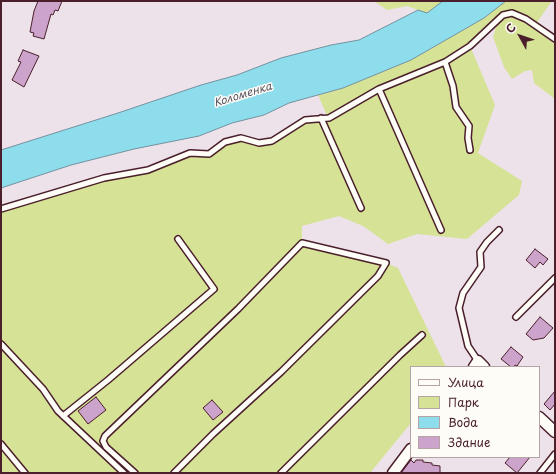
<!DOCTYPE html>
<meta charset="utf-8">
<style>
body{margin:0}
#map{position:relative;width:556px;height:474px;overflow:hidden;background:#eee2ea;font-family:"Playpen Sans",sans-serif}
canvas{display:block}
.frame{position:absolute;inset:0;border:2px solid #4a1f2b;pointer-events:none}
.legend{position:absolute;left:410px;top:366px;width:130px;height:92px;box-sizing:border-box;background:#fdfcf7;border:1px solid #b5a4a5;margin:0;padding:5px 7px;list-style:none;font-size:12px;color:#4a1f2b}
.legend li{display:flex;align-items:center;gap:8px;height:20px}
.legend b{width:20px;border:1px solid #b5a4a5}
.north{position:absolute;left:500px;top:16px;width:40px;height:40px;-webkit-text-stroke:3px #fdfcf7;paint-order:stroke;rotate:310deg;font-size:11px;font-weight:700;line-height:16px;text-align:center;color:#4a1f2b}
.north::after{content:'';display:block;margin:auto;width:14px;height:18px;background:#4a1f2b;clip-path:polygon(50% 0,100% 100%,50% 72%,0 100%)}
</style>
<div id="map">
<canvas width="556" height="474"></canvas>
<div class="frame"></div>
<ul class="legend">
<li><b style="height:5px;background:#fdfcf7"></b>Улица</li>
<li><b style="height:11px;background:#d6e295"></b>Парк</li>
<li><b style="height:11px;background:#8eddec"></b>Вода</li>
<li><b style="height:11px;background:#cca4cb"></b>Здание</li>
</ul>
<div class="north">С</div>
</div>
<script>
const ctx = document.querySelector('canvas').getContext('2d');
ctx.lineJoin = 'round';
function fillPath(path, color) { ctx.fillStyle = color; ctx.fill(path, 'evenodd'); }
const shape = rows => new Path2D(rows.map(r => 'M' + r).join(''));
function strokePath(path, color, width, dash) { ctx.strokeStyle = color; ctx.lineWidth = width; ctx.lineCap = dash ? 'butt' : 'round'; ctx.setLineDash(dash || []); ctx.stroke(path); }
function drawText(font, color, halo, rows, align = 'center') {
  ctx.font = font + ' "Playpen Sans",sans-serif'; ctx.lineWidth = 3; ctx.setLineDash([]); ctx.textBaseline = 'middle'; ctx.strokeStyle = halo; ctx.fillStyle = color; for (const [text, x, y, turn = 0] of rows) {
    ctx.save(); ctx.translate(x, y); ctx.rotate((+turn || 0) * Math.PI / 180); ctx.textAlign = isNaN(turn) ? turn : align; if (halo) ctx.strokeText(text, 0, 0); ctx.fillText(text, 0, 0); ctx.restore();
  }
}
const green = shape([
 [374,1,443,1,427,13,407,6,387,10],
 [506,1,552,1,535,25,555,45,555,99,534,83,532,70,525,71,512,79,504,67,493,37,496,27,495,23,470,46,495,105,478,153,522,181,519,195,467,239,417,234,388,244,363,226,339,216,302,226,302,243,386,263,398,268,446,367,411,367,411,423,370,473,1,473,1,209,104,178,148,170,190,153,209,154,225,142,241,138,259,143,272,141,305,120,328,118,318,95,343,88,411,60,484,18]
]);
const water = shape([
 [443,1,506,1,484,18,411,60,343,88,289,103,264,115,232,123,199,136,134,149,71,165,1,188,1,150,118,113,201,85,237,75,281,58,331,45,359,40,418,10,427,13,443,1]
]);
const building = shape([
 [38,1,62,1,58,11,55,10,53,15,51,14,44,39,33,36,34,33,30,32,34,11,38,1],
 [23,50,39,56,24,87,12,80,21,62,18,61,23,50],
 [535,249,548,259,543,265,540,262,535,268,526,260,535,249],
 [540,317,553,328,544,338,533,340,526,334,540,317],
 [511,347,523,357,517,366,515,365,514,367,511,367,501,359,511,347],
 [555,391,555,404,550,410,544,404,555,391],
 [96,397,106,410,88,424,78,411,96,397],
 [212,400,223,412,213,420,203,408,212,400],
 [510,457,530,457,517,473,505,463,510,457],
 [411,460,414,463,416,460,423,460,423,462,432,463,432,465,440,466,440,473,401,473,411,460]
]);
const service = shape([
 [445,62,453,86,456,107,469,126,468,138,470,150],
 [379,89,441,230],
 [321,118,361,208],
 [1,209,104,178,148,170,190,153,209,154,225,142,241,138,259,143,272,141,305,120,329,118,379,89,445,62,470,46,503,15,512,13,526,19,555,39],
 [516,317,555,278],
 [1,344,43,389,58,411,124,473],
 [478,361,468,346,459,308,463,293,481,267,480,252,487,242,499,230],
 [63,416,108,380,214,289,178,239],
 [1,444,25,473],
 [135,473,106,447,103,441,105,436,238,309,302,243,386,263,378,276,281,372,213,434,174,473],
 [281,473,400,355,422,335],
 [540,473,555,454]
]);
const minor = shape([
 [474,367,478,361,484,367],
 [539,417,555,432],
 [393,473,411,449]
]);
const waterNames = [
 ["Коломенка",243,95,-17]
];
fillPath(green, '#d6e295');
fillPath(water, '#8eddec');
strokePath(water, '#73919f', 1);
fillPath(building, '#cca4cb');
strokePath(building, '#4a1f2b', 1);
strokePath(service, '#4a1f2b', 8);
strokePath(minor, '#4a1f2b', 13);
strokePath(service, '#fdfcf7', 5);
strokePath(minor, '#fdfcf7', 10);
drawText('italic 11px', '#5e5865', '#fdfcf7', waterNames);
</script>
